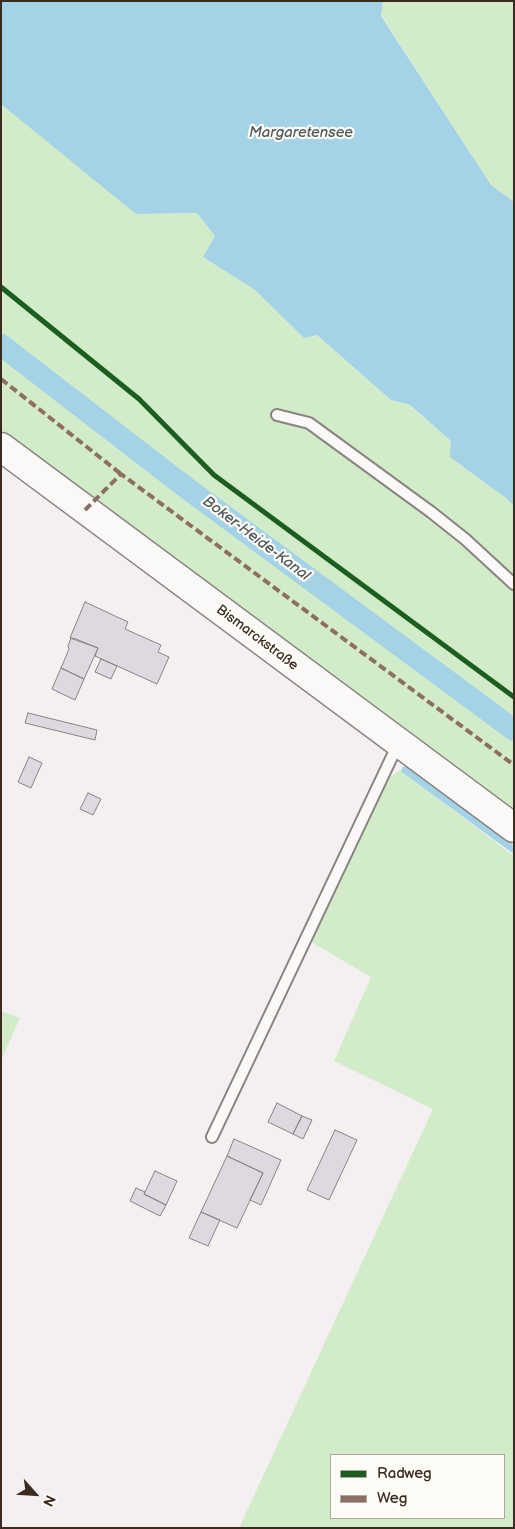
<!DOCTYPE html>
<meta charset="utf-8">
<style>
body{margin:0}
#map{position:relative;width:515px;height:1529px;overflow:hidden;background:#f4f0f2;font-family:"Balsamiq Sans",sans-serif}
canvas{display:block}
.frame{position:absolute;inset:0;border:2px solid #3b2a1e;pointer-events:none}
.legend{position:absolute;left:330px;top:1454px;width:175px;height:65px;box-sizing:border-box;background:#fdfcf7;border:1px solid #afa8a0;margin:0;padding:6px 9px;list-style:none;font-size:15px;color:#3b2a1e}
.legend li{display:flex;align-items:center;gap:10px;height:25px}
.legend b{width:25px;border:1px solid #afa8a0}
.north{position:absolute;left:10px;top:1469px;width:50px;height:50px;-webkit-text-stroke:4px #fdfcf7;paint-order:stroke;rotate:116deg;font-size:14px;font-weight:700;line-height:20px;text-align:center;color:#3b2a1e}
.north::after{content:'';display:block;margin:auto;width:18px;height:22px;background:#3b2a1e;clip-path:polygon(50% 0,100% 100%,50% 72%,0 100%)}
</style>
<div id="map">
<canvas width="515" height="1529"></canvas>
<div class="frame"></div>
<ul class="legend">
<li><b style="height:6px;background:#1b5e20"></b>Radweg</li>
<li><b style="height:6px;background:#8d6e63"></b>Weg</li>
</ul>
<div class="north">N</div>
</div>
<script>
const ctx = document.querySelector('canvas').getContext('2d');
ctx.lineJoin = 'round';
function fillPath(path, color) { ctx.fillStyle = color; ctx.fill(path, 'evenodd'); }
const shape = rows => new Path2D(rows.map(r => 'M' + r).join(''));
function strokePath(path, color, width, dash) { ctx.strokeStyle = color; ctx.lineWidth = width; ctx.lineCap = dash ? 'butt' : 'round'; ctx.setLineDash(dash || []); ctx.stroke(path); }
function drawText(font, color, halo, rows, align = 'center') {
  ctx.font = font + ' "Balsamiq Sans",sans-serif'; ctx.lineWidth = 4.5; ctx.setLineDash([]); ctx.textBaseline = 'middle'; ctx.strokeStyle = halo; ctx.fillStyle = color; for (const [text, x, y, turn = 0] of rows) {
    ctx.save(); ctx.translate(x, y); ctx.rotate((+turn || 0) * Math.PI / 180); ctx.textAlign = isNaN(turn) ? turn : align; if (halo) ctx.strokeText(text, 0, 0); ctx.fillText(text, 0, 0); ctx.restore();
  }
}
const green = shape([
 [383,1,514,1,514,202,491,185,381,15],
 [1,11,146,214,197,213,215,236,203,257,255,290,304,338,317,335,391,400,409,405,451,441,514,506,514,816,1,435],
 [400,770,514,856,514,1528,239,1528,433,1109,334,1061,371,977,311,942,389,778],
 [504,1455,504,1518,331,1518,331,1455],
 [1,1011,20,1018,1,1060]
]);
const water = shape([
 [1,1,383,1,381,16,491,185,514,202,514,506,506,498,450,457,451,441,410,405,391,400,317,335,304,338,255,290,203,257,215,236,197,213,136,214,1,104]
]);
const stream = shape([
 [405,770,514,850]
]);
const canal = shape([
 [1,345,184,486,514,730]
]);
const building = shape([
 [85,602,128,622,125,629,161,645,158,652,169,657,157,684,95,656,98,648,70,638,85,602],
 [71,638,76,639,98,648,84,679,61,668,69,649,68,646,71,638],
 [101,659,117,666,111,679,95,672,101,659],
 [61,668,84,679,75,700,52,689,61,668],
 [28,713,97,730,95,740,25,723,28,713],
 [29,757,42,763,31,788,18,782,29,757],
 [88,793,101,799,93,815,80,809,88,793],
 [277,1103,302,1116,293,1134,268,1122,277,1103],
 [302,1116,312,1120,303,1139,293,1134,302,1116],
 [335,1130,357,1140,329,1200,307,1190,335,1130],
 [234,1139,281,1160,261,1205,250,1200,263,1173,227,1156,234,1139],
 [227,1156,263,1173,237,1228,201,1212,227,1156],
 [155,1171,177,1181,166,1205,144,1194,155,1171],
 [136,1188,145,1192,144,1194,166,1205,160,1216,130,1201,136,1188],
 [201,1212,220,1220,208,1246,189,1238,201,1212]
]);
const lane = shape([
 [277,415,309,423,431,512,465,539,514,584],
 [212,1137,398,744]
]);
const secondary = shape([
 [1,447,514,828]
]);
const quiet = shape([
 [1,379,121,474],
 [85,510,121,474,514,765]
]);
const cycleway = shape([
 [1,287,139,399,214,475,514,697]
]);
const streetNames = [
 ["Bismarckstraße",257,638,37]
];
const waterNames = [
 ["Margaretensee",301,133],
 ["Boker-Heide-Kanal",256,539,37]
];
fillPath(green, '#d2ebc9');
fillPath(water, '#a4d2e7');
strokePath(stream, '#a4d2e7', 7);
strokePath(canal, '#a4d2e7', 22);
fillPath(building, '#e0d8e0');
strokePath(building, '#898482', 1);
strokePath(lane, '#898482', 14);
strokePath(secondary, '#898482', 31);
strokePath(lane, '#faf9f8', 10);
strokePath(secondary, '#faf9f8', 28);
strokePath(quiet, '#8d6e63', 4, [8, 4]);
strokePath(cycleway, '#1b5e20', 5);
drawText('14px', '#3b2a1e', '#fdfcf7', streetNames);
drawText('italic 15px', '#505859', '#fdfcf7', waterNames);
</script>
